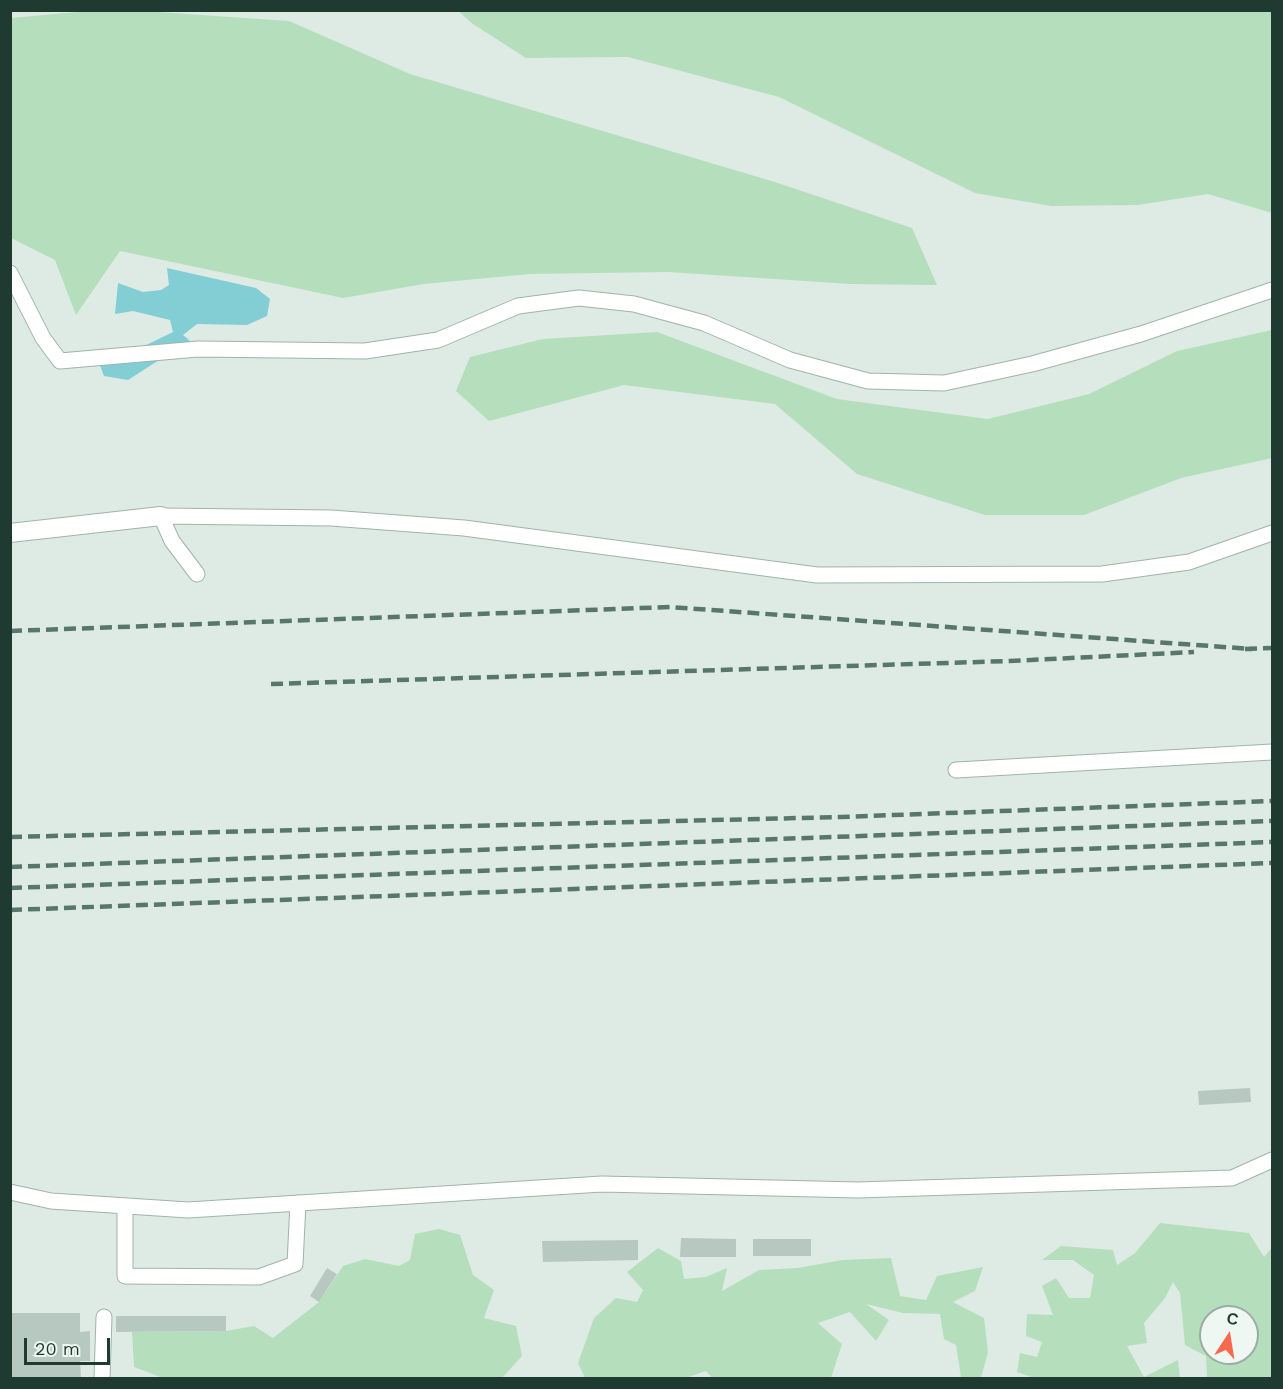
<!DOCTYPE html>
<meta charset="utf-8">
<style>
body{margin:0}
#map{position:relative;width:1283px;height:1389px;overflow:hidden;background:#deebe4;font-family:"Work Sans",sans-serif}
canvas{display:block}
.frame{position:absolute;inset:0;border:12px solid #1f3b31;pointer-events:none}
.north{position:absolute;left:1199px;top:1305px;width:60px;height:60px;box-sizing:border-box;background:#eef7f2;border:2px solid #9baca5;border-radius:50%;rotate:12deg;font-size:16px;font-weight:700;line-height:24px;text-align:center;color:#1f3b31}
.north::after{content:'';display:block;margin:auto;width:21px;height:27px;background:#fa694d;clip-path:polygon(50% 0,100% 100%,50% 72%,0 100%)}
.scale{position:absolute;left:24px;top:1338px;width:86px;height:27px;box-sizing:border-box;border:3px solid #1f3b31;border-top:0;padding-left:8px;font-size:18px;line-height:21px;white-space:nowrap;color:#1f3b31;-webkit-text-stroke:4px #eef7f2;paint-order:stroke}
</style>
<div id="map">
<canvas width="1283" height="1389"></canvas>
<div class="frame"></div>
<div class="north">С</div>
<div class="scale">20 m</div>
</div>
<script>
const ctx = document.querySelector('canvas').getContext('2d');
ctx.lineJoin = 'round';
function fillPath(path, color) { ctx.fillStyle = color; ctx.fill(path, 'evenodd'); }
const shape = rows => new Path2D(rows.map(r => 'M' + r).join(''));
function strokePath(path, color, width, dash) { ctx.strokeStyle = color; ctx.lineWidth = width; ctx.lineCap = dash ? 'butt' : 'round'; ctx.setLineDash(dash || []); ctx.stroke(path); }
const green = shape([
 [143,11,289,21,410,74,775,182,912,228,937,285,851,284,668,272,530,274,424,284,343,298,120,251,76,315,55,260,11,238,11,18,88,11],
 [458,11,1272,11,1272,213,1208,194,1138,205,1051,206,975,193,779,97,628,57,526,58,473,24],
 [1272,330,1272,458,1181,478,1084,515,985,515,857,474,775,404,624,385,489,421,456,391,470,357,543,339,657,332,837,399,988,419,1089,394,1177,351],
 [1160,1223,1249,1233,1264,1257,1272,1248,1272,1378,1207,1378,1206,1356,1185,1345,1180,1293,1173,1282,1165,1298,1144,1323,1147,1343,1127,1346,1144,1377,1178,1360,1180,1378,1034,1378,1017,1372,1020,1353,1037,1357,1042,1342,1026,1336,1027,1314,1053,1315,1042,1286,1056,1278,1069,1298,1090,1298,1094,1275,1073,1260,1042,1260,1061,1246,1113,1250,1117,1265,1135,1253],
 [1211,1317,1247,1317,1247,1353,1211,1353],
 [439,1229,460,1235,473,1275,494,1290,484,1318,516,1326,522,1356,502,1378,163,1378,134,1367,132,1332,226,1331,254,1326,273,1338,319,1302,343,1266,365,1259,399,1266,410,1260,415,1234],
 [658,1248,681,1261,684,1279,706,1277,727,1268,722,1291,759,1270,798,1268,842,1260,891,1258,900,1296,926,1300,937,1276,983,1267,975,1291,953,1302,984,1318,988,1352,981,1378,961,1377,956,1345,944,1339,940,1314,903,1313,866,1304,889,1320,876,1341,850,1312,818,1323,842,1344,831,1378,712,1378,706,1371,686,1378,585,1378,578,1363,594,1318,616,1298,637,1302,643,1290,627,1272]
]);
const water = shape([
 [167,268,256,288,270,299,267,316,247,325,197,324,183,335,195,345,167,355,128,380,104,376,99,363,114,359,124,347,138,349,173,332,170,320,133,311,115,314,118,283,143,292,161,290,169,285]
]);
const building = shape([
 [1250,1088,1251,1102,1199,1105,1198,1091],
 [681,1238,736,1239,736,1257,680,1257],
 [753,1239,811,1239,811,1256,753,1256],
 [638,1240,638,1260,543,1262,542,1241],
 [327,1268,337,1274,319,1302,310,1296],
 [10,1313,80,1313,80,1332,90,1331,90,1361,80,1361,81,1378,10,1378],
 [116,1316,226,1316,226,1331,116,1332]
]);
const service = shape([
 [10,273,43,338,60,361,198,349,365,351,438,340,518,306,579,298,634,304,704,323,790,360,868,381,944,383,1032,364,1141,334,1272,290],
 [197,574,172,541,161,516,331,518,464,528,817,575,1102,574,1189,562,1272,533],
 [956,770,1272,752],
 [10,1192,51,1201,188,1210,602,1184,858,1190,1232,1178,1272,1160],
 [125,1206,125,1276,259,1277,295,1264,298,1203],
 [102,1378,104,1317]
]);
const minor = shape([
 [10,533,161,516]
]);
const rail = shape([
 [10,631,670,607,1252,649],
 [1245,649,1272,648],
 [271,684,1009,661,1194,652],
 [10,837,841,817,1272,801],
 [10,867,1272,821],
 [10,888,1272,842],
 [10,910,1272,863]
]);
fillPath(green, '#b5debd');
fillPath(water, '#82ced4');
fillPath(building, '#b6c8c0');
strokePath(service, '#a1b3ab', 17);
strokePath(minor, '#a1b3ab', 20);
strokePath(service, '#fff', 15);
strokePath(minor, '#fff', 18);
strokePath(rail, '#58776c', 4.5, [12, 6]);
</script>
